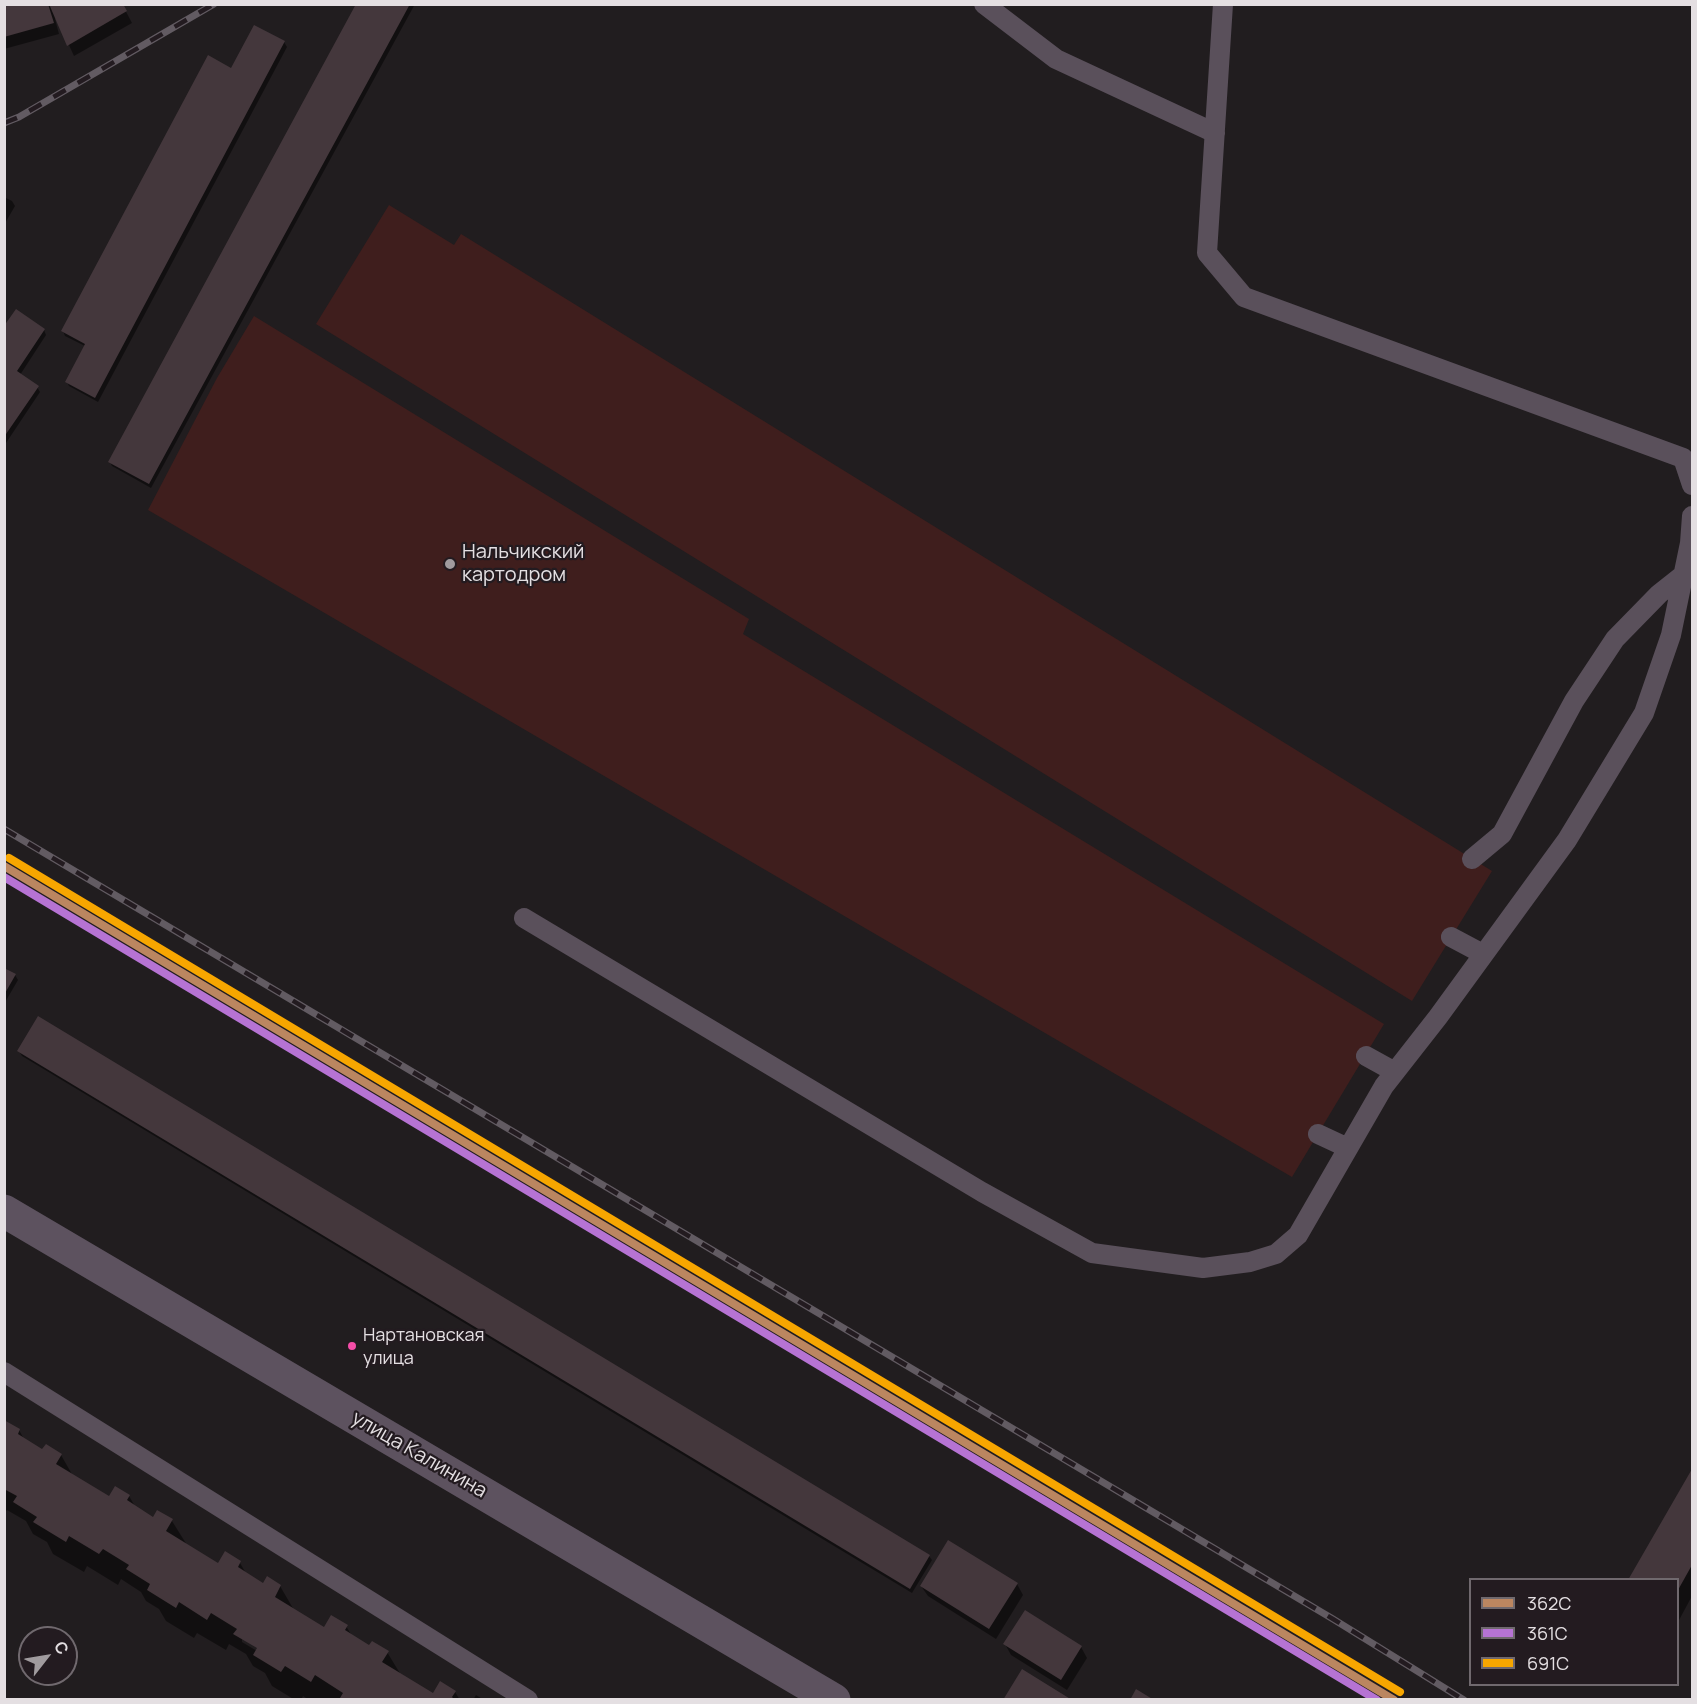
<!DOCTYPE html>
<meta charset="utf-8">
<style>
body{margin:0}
#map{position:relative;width:1697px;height:1704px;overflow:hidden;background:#211d1f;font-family:Manrope,sans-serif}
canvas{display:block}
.frame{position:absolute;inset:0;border:6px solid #e4dfe2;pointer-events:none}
.legend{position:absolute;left:1469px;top:1578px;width:210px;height:108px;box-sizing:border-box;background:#231b20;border:2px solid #70696e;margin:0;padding:8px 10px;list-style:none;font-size:18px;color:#e4dfe2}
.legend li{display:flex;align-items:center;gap:12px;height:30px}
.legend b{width:30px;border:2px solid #70696e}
.north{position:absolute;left:18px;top:1626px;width:60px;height:60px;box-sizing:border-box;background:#231b20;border:2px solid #70696e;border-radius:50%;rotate:59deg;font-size:16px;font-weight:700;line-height:24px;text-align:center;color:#e4dfe2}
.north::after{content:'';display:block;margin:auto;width:21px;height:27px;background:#a09b9e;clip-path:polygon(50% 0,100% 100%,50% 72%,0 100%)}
</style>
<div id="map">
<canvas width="1697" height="1704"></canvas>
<div class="frame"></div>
<ul class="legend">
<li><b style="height:8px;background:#bb8660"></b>362С</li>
<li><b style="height:8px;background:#b673d3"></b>361С</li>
<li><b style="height:8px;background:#f7a600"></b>691С</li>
</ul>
<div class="north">С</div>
</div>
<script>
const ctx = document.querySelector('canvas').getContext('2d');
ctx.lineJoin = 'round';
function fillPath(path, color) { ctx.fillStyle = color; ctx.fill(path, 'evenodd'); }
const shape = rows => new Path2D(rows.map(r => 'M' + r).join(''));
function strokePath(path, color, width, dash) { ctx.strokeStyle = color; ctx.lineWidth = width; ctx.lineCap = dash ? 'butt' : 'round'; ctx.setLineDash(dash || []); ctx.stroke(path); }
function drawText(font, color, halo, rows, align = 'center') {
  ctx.font = font + ' Manrope,sans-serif'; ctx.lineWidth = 4.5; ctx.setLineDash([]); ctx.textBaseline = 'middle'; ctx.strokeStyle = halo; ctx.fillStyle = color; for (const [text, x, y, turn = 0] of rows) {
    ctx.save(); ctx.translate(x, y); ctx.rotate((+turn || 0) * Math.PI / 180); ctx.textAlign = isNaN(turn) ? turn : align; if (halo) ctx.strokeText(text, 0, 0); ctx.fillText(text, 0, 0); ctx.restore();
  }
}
const green = shape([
 [389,205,454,245,461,234,1492,871,1412,1001,316,324],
 [254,316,749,619,743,634,1384,1024,1292,1177,148,510,217,378]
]);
const shadow = shape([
 [122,4,132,23,74,56,57,19,55,19,59,34,4,49,4,5],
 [358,4,415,4,151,488,112,466,110,462],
 [284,42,287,47,98,402,69,386,67,382,85,346,65,336,63,331,232,70],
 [4,197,12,201,15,206,4,225],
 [4,329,44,330,46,335,20,375,37,387,40,392,4,446],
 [4,969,15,975,18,980,4,1004],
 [19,1051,929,1556,932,1560,912,1593,22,1056],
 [4,1422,19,1430,25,1441,43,1451,61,1455,73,1476,110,1498,129,1496,136,1508,153,1519,158,1512,172,1521,187,1545,218,1565,226,1553,240,1563,247,1575,264,1585,280,1586,294,1610,325,1629,346,1626,352,1636,370,1647,387,1652,401,1675,434,1695,455,1692,460,1700,309,1700,303,1696,301,1700,295,1700,272,1686,265,1673,253,1666,246,1654,229,1644,226,1650,197,1633,194,1638,166,1621,159,1609,146,1601,141,1592,121,1579,118,1585,87,1566,84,1572,53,1554,47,1542,33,1534,26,1521,7,1510,4,1513],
 [242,1638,264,1651,262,1654,242,1642],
 [1692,1472,1692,1596,1678,1622,1678,1580,1630,1580],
 [1017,1584,1023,1595,996,1639,928,1596,921,1586],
 [1005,1644,1081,1647,1087,1658,1067,1690,1011,1655],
 [476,1695,484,1700,473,1700]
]);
const building = shape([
 [4,4,48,4,54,23,4,37],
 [49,4,123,4,127,11,67,46],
 [356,4,410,4,149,484,108,462],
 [254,25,285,41,95,398,65,382,85,344,61,331,208,55,231,68],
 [16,309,45,329,17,371,39,386,4,437,4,326],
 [4,968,16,974,4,995],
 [38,1016,930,1555,910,1589,17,1051],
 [4,1420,20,1429,18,1434,42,1449,46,1444,62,1454,56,1464,109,1496,115,1486,130,1495,127,1500,153,1517,157,1510,173,1519,166,1531,218,1563,225,1551,241,1561,238,1567,263,1583,267,1576,281,1585,275,1597,324,1627,331,1615,348,1625,345,1630,369,1645,372,1641,389,1651,382,1662,433,1693,440,1681,456,1691,452,1697,455,1700,343,1700,340,1698,343,1693,315,1675,311,1682,285,1666,281,1672,253,1655,257,1648,233,1634,237,1629,211,1613,207,1620,179,1602,176,1608,147,1590,150,1584,126,1569,129,1565,103,1549,99,1554,69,1536,66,1542,33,1522,37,1517,13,1502,17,1496,4,1489],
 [1692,1469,1692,1565,1678,1590,1678,1580,1628,1580],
 [948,1540,1018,1583,989,1629,920,1586],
 [1025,1610,1082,1646,1061,1680,1003,1644],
 [1022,1669,1072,1700,1003,1700],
 [1136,1689,1154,1700,1130,1700]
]);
const service = shape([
 [984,4,1056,59,1215,133],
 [1223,4,1207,253,1244,297,1683,458,1692,485],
 [1472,859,1502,834,1574,701,1615,639,1659,594,1683,575],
 [524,918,982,1192,1092,1253,1203,1268,1250,1262,1276,1254,1298,1235,1384,1086,1438,1017,1567,840,1644,713,1671,635,1690,543,1692,516],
 [1451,937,1483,954],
 [1366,1056,1395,1072],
 [1318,1134,1348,1148],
 [4,1372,528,1700]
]);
const secondary = shape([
 [4,1211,834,1700]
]);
const rail = shape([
 [4,123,19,117,214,4],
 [4,829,1333,1619,1464,1700]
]);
const rail1 = shape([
 [4,866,1394,1700]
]);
const rail2 = shape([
 [4,877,1377,1700]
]);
const rail3 = shape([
 [9,858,1400,1692]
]);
const markers = [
 [450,564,6,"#a09b9e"],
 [352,1346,5,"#f54da8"]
];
const busNames = [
 ["Нартановская",363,1336],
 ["улица",363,1359]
];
const poiNames = [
 ["Нальчикский",462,552],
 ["картодром",462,575]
];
const streetNames = [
 ["улица Калинина",419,1455,30]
];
fillPath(green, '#3f1e1d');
fillPath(shadow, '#0007');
fillPath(building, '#44373c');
strokePath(service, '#5a505b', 20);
strokePath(secondary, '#5d525f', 33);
strokePath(rail, '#625b62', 7);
strokePath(rail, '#231b20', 4.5, [14]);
strokePath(rail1, '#bb8660', 8);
strokePath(rail2, '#b673d3', 8);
strokePath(rail3, '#f7a600', 8);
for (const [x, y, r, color] of markers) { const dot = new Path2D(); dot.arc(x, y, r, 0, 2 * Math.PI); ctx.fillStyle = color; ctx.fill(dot); strokePath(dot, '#231b20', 2); }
drawText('18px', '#e4dfe2', '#231b20', busNames, 'left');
drawText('20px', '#e4dfe2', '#231b20', poiNames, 'left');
drawText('20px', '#e4dfe2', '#231b20', streetNames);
</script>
